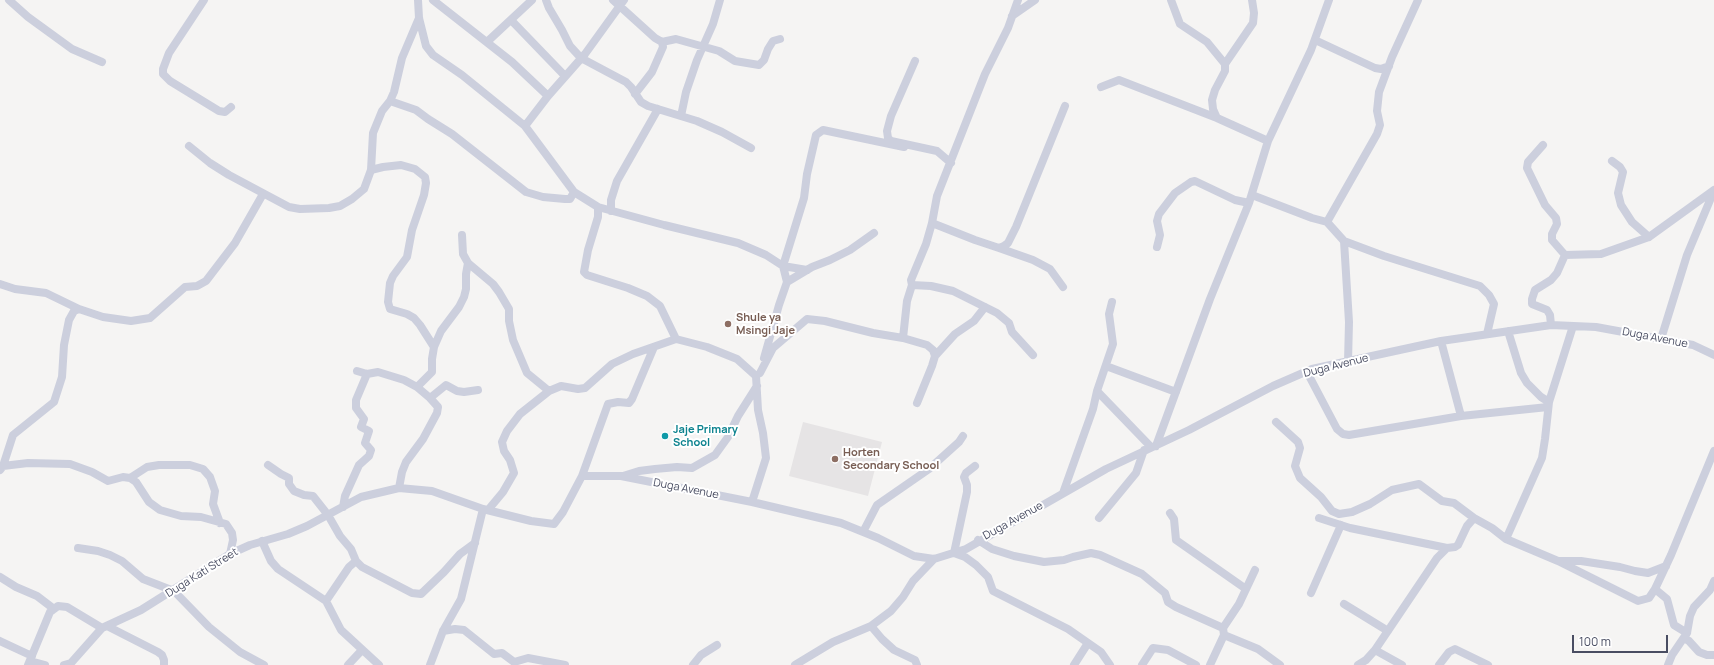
<!DOCTYPE html>
<style>
body{margin:0}
#map{position:relative;width:1714px;height:665px;overflow:hidden;background:#f5f4f3;font-family:Manrope,sans-serif}
canvas{display:block}
.scale{position:absolute;left:1572px;top:635px;width:96px;height:18px;box-sizing:border-box;border:2px solid #494d62;border-top:0;padding-left:5px;font-size:12px;line-height:14px;white-space:nowrap;color:#494d62;-webkit-text-stroke:3px #fff;paint-order:stroke}
</style>
<div id="map">
<canvas width="1714" height="665"></canvas>
<div class="scale">100 m</div>
</div>
<script>
const ctx = document.querySelector('canvas').getContext('2d');
ctx.lineJoin = 'round';
function fillPath(path, color) { ctx.fillStyle = color; ctx.fill(path, 'evenodd'); }
const shape = rows => new Path2D(rows.map(r => 'M' + r).join(''));
function strokePath(path, color, width, dash) { ctx.strokeStyle = color; ctx.lineWidth = width; ctx.lineCap = dash ? 'butt' : 'round'; ctx.setLineDash(dash || []); ctx.stroke(path); }
function drawText(font, color, halo, rows, align = 'center') {
  ctx.font = font + ' Manrope,sans-serif'; ctx.lineWidth = 4; ctx.setLineDash([]); ctx.textBaseline = 'middle'; ctx.strokeStyle = halo; ctx.fillStyle = color; for (const [text, x, y, turn = 0] of rows) {
    ctx.save(); ctx.translate(x, y); ctx.rotate((+turn || 0) * Math.PI / 180); ctx.textAlign = isNaN(turn) ? turn : align; if (halo) ctx.strokeText(text, 0, 0); ctx.fillText(text, 0, 0); ctx.restore();
  }
}
const education = shape([
 [803,422,882,442,868,496,789,476]
]);
const street = shape([
 [9,0,28,17,72,49,102,62],
 [204,0,169,53,163,69,163,74,170,81,219,111,225,112,231,107],
 [418,0,419,18,426,46,433,55,462,75,525,126,574,192,598,207,598,217,588,250,584,272,587,275,628,288,647,296,660,306,676,339],
 [433,0,512,62,548,96],
 [546,0,549,8,562,30,570,46,581,58,626,82,631,87,641,102,648,106,697,121,722,132,751,148],
 [613,0,655,38,662,42,663,47,652,72,635,94],
 [1171,0,1180,24,1207,42,1225,64,1225,71,1215,90,1212,100,1213,109,1217,118,1268,141],
 [1012,16,1035,0],
 [511,20,565,76],
 [1315,40,1375,68,1381,69,1389,66],
 [488,41,532,0],
 [662,42,676,39,719,51,735,61,759,65,764,60,768,49,773,41,780,39],
 [915,61,891,116,887,131,888,138,891,141,937,151,951,163],
 [1225,64,1253,23,1254,13,1252,0],
 [1101,87,1119,80,1217,118],
 [390,101,416,110,428,119,452,134,526,192,543,197,565,199,570,199,574,192],
 [681,116,686,92,697,60,713,24,720,0],
 [525,126,548,96,585,54,624,0],
 [1543,145,1528,162,1527,168,1545,205,1556,218,1557,224,1552,234,1552,240,1565,255,1557,273,1551,280,1535,290,1532,299,1532,304,1547,310,1550,315,1551,325],
 [189,146,210,163,229,175,289,207,300,209,329,208,340,206,352,199,364,189,371,170,373,133,382,111,390,101,394,92,402,58,419,18],
 [1612,161,1620,167,1623,172,1618,193,1621,205,1632,222,1649,237],
 [371,170,383,167,401,165,415,169,425,177,426,183,424,195,412,230,407,257,393,276,390,283,388,302,390,309,407,314,414,318,420,325,434,347,432,359,432,372,417,387],
 [1252,195,1312,218,1327,222,1344,241,1349,322,1348,362],
 [598,207,664,225,738,243,766,255,783,266,787,282],
 [611,211,611,200,617,181,658,109],
 [1327,222,1377,134,1380,125,1377,111,1379,92,1392,57,1418,0],
 [932,223,975,240,999,248,1004,246,1008,243,1016,227,1065,106],
 [462,235,463,254,468,263,493,284,499,292,509,309,509,321,513,340,527,373,549,391],
 [1344,241,1384,256,1480,286,1489,295,1494,304,1487,334],
 [1157,247,1160,235,1157,221,1159,214,1175,193,1191,182,1195,181,1235,200,1249,203],
 [999,248,1033,260,1050,269,1063,287],
 [1565,255,1601,254,1649,237,1714,190],
 [807,270,783,266,804,198,807,174,816,135,823,130,904,147],
 [0,284,15,289,46,293,79,309],
 [912,285,931,286,953,291,997,313,1009,323,1012,332,1033,355],
 [1112,302,1109,314,1113,344,1097,391,1151,447],
 [1508,331,1521,373,1527,383,1541,397,1549,402],
 [903,338,907,301,912,285,911,280,926,244,932,223,937,196,985,74,1008,28,1018,0],
 [1661,339,1687,255,1713,193],
 [1441,341,1461,416],
 [434,347,441,331,459,307,464,297,466,289,466,274,468,263],
 [935,356,955,334,974,321,985,307],
 [764,358,779,305,787,282,812,267,830,260,850,250,874,233],
 [1106,366,1176,392],
 [357,371,367,374,378,372,404,380,417,387,430,398],
 [1307,372,1337,429,1343,434,1349,435,1461,416,1548,407],
 [760,373,773,348,807,319,825,321,873,333,903,338,927,345,933,350,935,356,932,366,917,403],
 [1276,422,1298,442,1300,448,1295,466,1300,478,1321,497,1332,511,1339,514,1352,512,1370,504,1392,490,1419,484,1442,501,1454,503,1474,518],
 [1156,446,1210,299,1249,203,1268,141,1311,50,1329,0],
 [268,465,281,474,289,478,289,484,294,491,304,495,313,496,328,515,340,536,351,549,356,561,362,567,412,593,421,594,444,572,460,554,475,543],
 [3,466,28,463,70,464,92,472,108,481,123,477,130,478,136,482,149,502,160,510,181,516,201,517,226,524,232,533,233,540,230,554],
 [975,466,966,473,964,477,967,485,967,492,954,553,965,557,976,565,988,577,993,591,1068,629,1101,652,1110,665],
 [0,470,3,466,13,435,54,402,62,377,64,345,69,320,74,311,79,309,103,317,131,321,150,318,185,287,197,286,206,281,235,243,263,194],
 [582,476,608,404,618,402,629,403,632,399,654,347],
 [623,476,639,471,655,469,677,467,692,468,715,455,728,437,738,416,757,386],
 [130,478,147,467,159,465,190,465,203,469,210,477,215,491,213,504,220,523],
 [399,488,402,472,406,462,423,439,437,413,438,407,430,398,446,385,457,391,464,392,478,390],
 [1063,493,1093,409,1097,391],
 [343,507,345,496,359,465,369,456,371,450,365,443,369,431,361,427,364,419,356,408,356,400,367,374],
 [488,510,503,492,514,473,510,460,504,451,502,442,507,431,520,414,549,391,561,386,578,389,585,388,612,364,633,354,676,339,707,347,737,359,756,376,758,410,763,433,766,458,752,502],
 [1170,513,1174,519,1176,540,1246,589],
 [1099,518,1136,473,1144,450],
 [1319,518,1350,528,1447,548],
 [863,532,877,505,929,469,959,442,963,436],
 [1506,539,1542,458,1545,439,1549,402,1573,326],
 [978,540,992,549,1014,556,1044,562,1064,560,1073,557,1091,553,1100,555,1142,574,1165,593,1168,602,1176,607,1223,628],
 [262,541,271,561,278,569,326,601],
 [78,548,98,551,110,555,122,561,143,579,174,591,209,627,240,652,264,665],
 [356,561,349,567,326,601,341,630,379,665],
 [1560,561,1581,561,1620,567,1635,571,1648,573,1666,566],
 [0,577,16,587,37,596,54,609],
 [1655,589,1667,599,1674,625,1687,633],
 [1311,593,1341,525],
 [1344,604,1388,631],
 [107,626,158,652,162,655,164,660,164,665],
 [871,626,882,639,894,650,915,660,917,665],
 [443,631,455,629,464,630,494,654,502,653,514,662,528,658,565,665],
 [1224,635,1258,649,1280,665],
 [1684,638,1689,641,1699,652,1707,655,1714,655],
 [0,641,32,656],
 [1375,650,1402,665],
 [30,661,45,665],
 [28,665,50,612,58,606,67,607,102,628,141,610,230,554,250,545,288,534,307,526,361,497,399,488,432,491,483,509],
 [64,665,71,663,102,628],
 [348,665,362,650],
 [430,665,443,631,461,599,483,509,531,521,554,524,563,512,582,476,621,476,752,502,841,523,878,538,914,556,934,559,966,549,1106,469,1189,430,1273,386,1312,369,1441,341,1551,325,1596,327,1661,339,1693,345,1714,355],
 [693,665,701,655,717,645],
 [795,665,833,642,871,626,891,611,903,597,913,581,934,559],
 [1074,665,1088,643],
 [1142,665,1153,648,1168,650,1196,665],
 [1210,665,1224,635,1223,628,1239,604,1255,570],
 [1358,665,1366,660,1375,650,1437,558,1447,548,1455,547,1458,545,1467,526,1474,518,1492,528,1506,539,1558,561,1638,601,1649,598,1655,589,1671,555,1714,451],
 [1439,665,1449,652,1455,649,1488,665],
 [1668,665,1672,655,1687,633,1690,616,1694,607,1710,590,1714,581]
]);
const markers = [
 [728,324,4,"#8d6e63"],
 [665,436,4,"#0f9aa8"],
 [835,459,4,"#8d6e63"]
];
const educationNames = [
 ["Shule ya",736,318],
 ["Msingi Jaje",736,331],
 ["Horten",843,453],
 ["Secondary School",843,466]
];
const streetNames = [
 ["Duga Avenue",1655,338,11],
 ["Duga Avenue",1336,366,-14],
 ["Duga Avenue",686,489,11],
 ["Duga Avenue",1013,521,-29],
 ["Duga Kati Street",202,573,-32]
];
const cultureNames = [
 ["Jaje Primary",673,430],
 ["School",673,443]
];
fillPath(education, '#e6e4e5');
strokePath(street, '#cccfdd', 8);
for (const [x, y, r, color] of markers) { const dot = new Path2D(); dot.arc(x, y, r, 0, 2 * Math.PI); ctx.fillStyle = color; ctx.fill(dot); strokePath(dot, '#fff', 1.5); }
drawText('bold 11px', '#785e54', '#fff', educationNames, 'left');
drawText('11px', '#494d62', '#fff', streetNames);
drawText('bold 11px', '#0d838f', '#fff', cultureNames, 'left');
</script>
